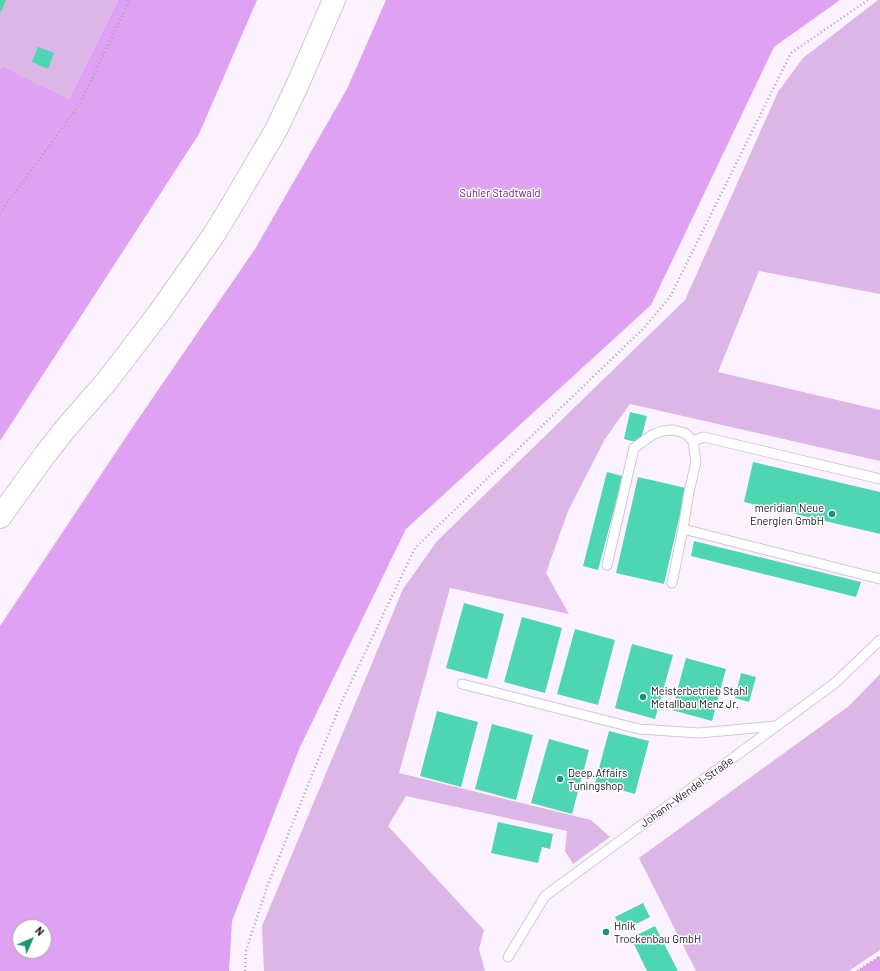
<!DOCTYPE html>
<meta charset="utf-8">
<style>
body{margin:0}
#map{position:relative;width:880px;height:971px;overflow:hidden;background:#fcf2ff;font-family:Barlow,sans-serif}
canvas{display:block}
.north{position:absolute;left:12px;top:919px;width:40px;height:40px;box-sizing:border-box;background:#fff;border:1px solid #a4a1a5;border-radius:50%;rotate:45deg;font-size:11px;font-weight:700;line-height:16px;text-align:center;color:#1b151d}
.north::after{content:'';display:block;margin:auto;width:14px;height:18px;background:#199277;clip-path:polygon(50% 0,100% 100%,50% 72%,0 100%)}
</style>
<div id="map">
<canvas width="880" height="971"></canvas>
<div class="north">N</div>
</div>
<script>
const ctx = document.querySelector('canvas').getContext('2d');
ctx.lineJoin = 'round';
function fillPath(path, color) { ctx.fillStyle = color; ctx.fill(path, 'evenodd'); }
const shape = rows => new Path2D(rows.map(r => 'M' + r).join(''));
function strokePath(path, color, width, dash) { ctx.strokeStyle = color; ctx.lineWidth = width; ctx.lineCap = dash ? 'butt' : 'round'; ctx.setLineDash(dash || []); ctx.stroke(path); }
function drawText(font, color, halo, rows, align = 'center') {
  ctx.font = font + ' Barlow,sans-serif'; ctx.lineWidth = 3; ctx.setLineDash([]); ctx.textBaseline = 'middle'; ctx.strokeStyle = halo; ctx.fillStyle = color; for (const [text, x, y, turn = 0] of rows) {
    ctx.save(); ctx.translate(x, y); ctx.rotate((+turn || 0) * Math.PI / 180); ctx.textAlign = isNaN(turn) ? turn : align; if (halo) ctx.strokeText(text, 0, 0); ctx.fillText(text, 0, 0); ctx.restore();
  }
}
const green = shape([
 [0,0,118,0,69,99,2,66,0,69],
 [878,0,880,0,880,294,759,271,718,372,880,410,880,461,630,404,605,439,568,511,546,573,569,614,450,588,399,773,591,820,610,837,573,864,565,851,567,831,406,796,388,826,484,930,479,949,485,971,264,971,262,926,403,589,437,541,685,300,778,92,803,58],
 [880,674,880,950,849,971,696,971,639,858,849,706]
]);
const forest = shape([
 [118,0,257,0,199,134,0,441,0,69,2,66,69,99],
 [386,0,840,0,774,47,651,305,406,529,300,747,232,921,229,971,0,971,0,626,132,428,255,249,347,89],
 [20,927,44,927,44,951,20,951],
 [880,956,880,971,857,971]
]);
const building = shape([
 [0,0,6,0,1,12,0,12],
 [38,47,54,53,48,69,32,62],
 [630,412,647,416,640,443,624,439],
 [753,462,880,492,880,534,744,502],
 [607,472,623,476,598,570,583,566],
 [638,477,686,488,664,584,616,573],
 [694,541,861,582,856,597,691,556],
 [464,603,504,614,487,679,446,668],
 [522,617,562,628,545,693,504,682],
 [575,629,615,640,598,705,557,694],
 [632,644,673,655,655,719,615,708],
 [686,658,726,669,712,721,672,710],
 [741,673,756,677,749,702,735,698],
 [437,711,478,722,461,787,420,776],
 [492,724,533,735,516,800,475,789],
 [609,731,649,741,635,794,595,783],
 [549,739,589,750,572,814,531,803],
 [498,822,553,834,550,849,542,847,538,863,491,853],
 [643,903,650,917,622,931,615,917],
 [655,926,678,971,647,971,631,938]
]);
const path = shape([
 [0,213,79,105,130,0],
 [245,971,246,951,267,887,341,703,415,548,644,328,670,297,791,53,868,0],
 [857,971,880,956]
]);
const service = shape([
 [693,441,704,437,880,479],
 [607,565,634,448,652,435,662,431,673,430,685,433,693,441,696,462,689,492,683,529,880,579],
 [672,583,683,529],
 [462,684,639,729,699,733,777,726],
 [508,957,545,896,835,683,880,640]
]);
const secondary = shape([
 [0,517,44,456,66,428,107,381,159,313,213,236,229,210,276,130,297,86,334,0]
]);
const markers = [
 [832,514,4,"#199277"],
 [643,697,4,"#199277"],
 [560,779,4,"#199277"],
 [606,932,4,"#199277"]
];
const parkNames = [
 ["Suhler Stadtwald",500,193]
];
const poiNames = [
 ["meridian Neue",824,508,"right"],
 ["Energien GmbH",824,521,"right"],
 ["Meisterbetrieb Stahl",651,691],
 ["Metallbau Menz Jr.",651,704],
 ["Deep.Affairs",568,773],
 ["Tuningshop",568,786],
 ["Hnik",614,926],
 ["Trockenbau GmbH",614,939]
];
const streetNames = [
 ["Johann-Wendel-Straße",687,792,-36]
];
fillPath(green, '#dcb6e7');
fillPath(forest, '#dfa1f1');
fillPath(building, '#4ed6b3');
strokePath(service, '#d5c4d9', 11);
strokePath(secondary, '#d5c4d9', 24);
strokePath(path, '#aca3ae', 2.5, [1, 3]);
strokePath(service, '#fff', 9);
strokePath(secondary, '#fff', 22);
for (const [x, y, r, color] of markers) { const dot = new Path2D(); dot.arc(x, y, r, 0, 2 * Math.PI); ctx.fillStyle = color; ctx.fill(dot); strokePath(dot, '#fff', 1.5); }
drawText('11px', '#661978', '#fff', parkNames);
drawText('11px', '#1b151d', '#fff', poiNames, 'left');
drawText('11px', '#1b151d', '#fff', streetNames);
</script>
